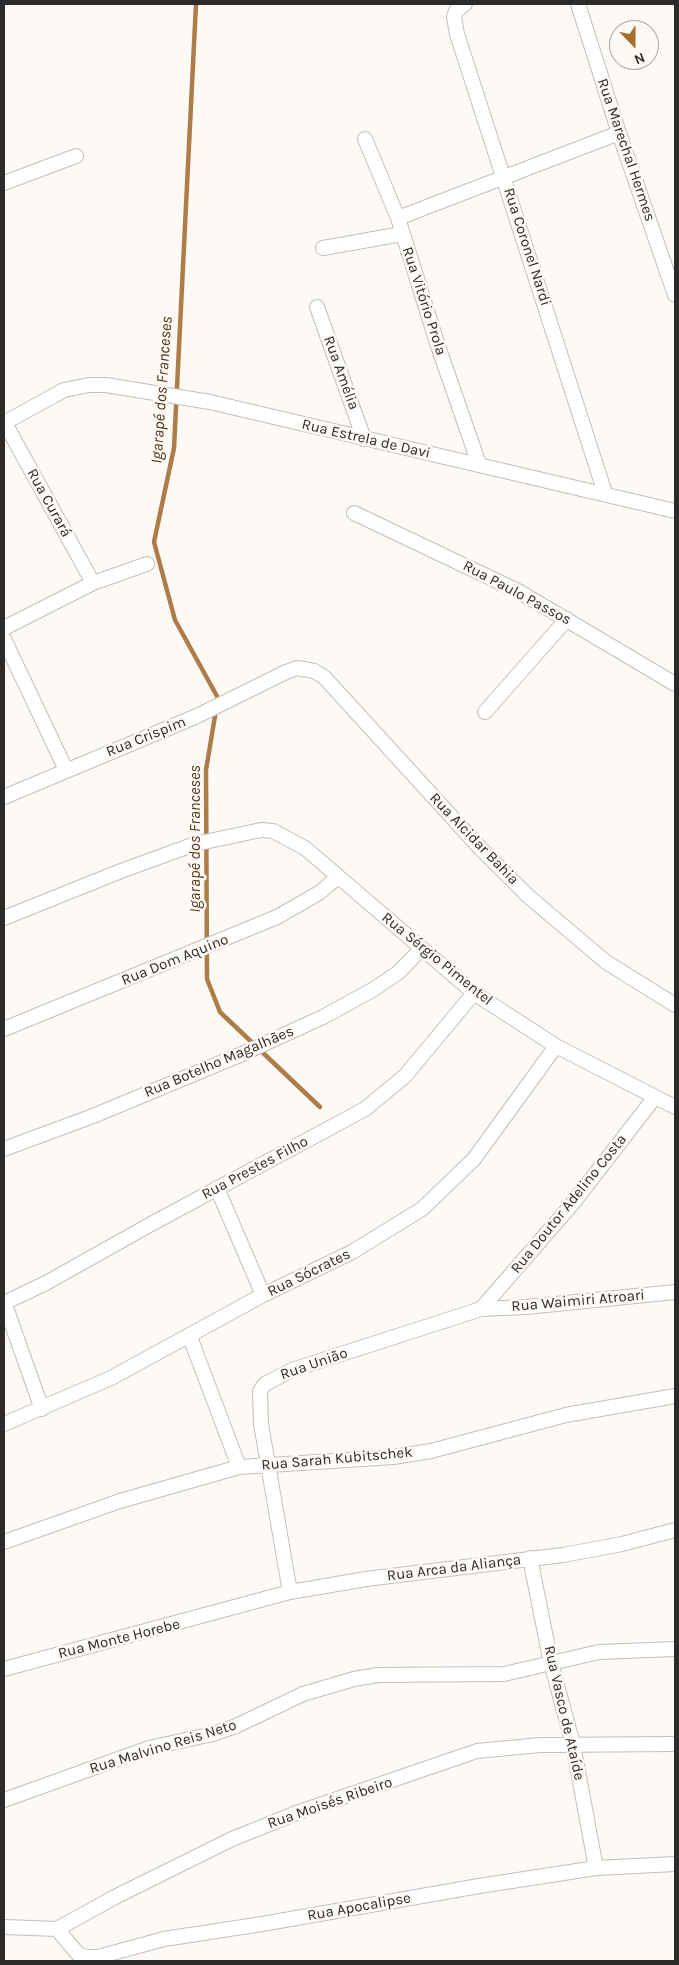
<!DOCTYPE html>
<meta charset="utf-8">
<style>
body{margin:0}
#map{position:relative;width:679px;height:1965px;overflow:hidden;background:#fdf9f5;font-family:Karla,sans-serif}
canvas{display:block}
.frame{position:absolute;inset:0;border:5px solid #2c2b29;pointer-events:none}
.north{position:absolute;left:609px;top:20px;width:50px;height:50px;box-sizing:border-box;background:#fdf9f5;border:1px solid #a9a7a3;border-radius:50%;rotate:158deg;font-size:14px;font-weight:700;line-height:20px;text-align:center;color:#2c2b29}
.north::after{content:'';display:block;margin:auto;width:18px;height:22px;background:#a86e2e;clip-path:polygon(50% 0,100% 100%,50% 72%,0 100%)}
</style>
<div id="map">
<canvas width="679" height="1965"></canvas>
<div class="frame"></div>
<div class="north">N</div>
</div>
<script>
const ctx = document.querySelector('canvas').getContext('2d');
ctx.lineJoin = 'round';
const shape = rows => new Path2D(rows.map(r => 'M' + r).join(''));
function strokePath(path, color, width, dash) { ctx.strokeStyle = color; ctx.lineWidth = width; ctx.lineCap = dash ? 'butt' : 'round'; ctx.setLineDash(dash || []); ctx.stroke(path); }
function drawText(font, color, halo, rows, align = 'center') {
  ctx.font = font + ' Karla,sans-serif'; ctx.lineWidth = 5; ctx.setLineDash([]); ctx.textBaseline = 'middle'; ctx.strokeStyle = halo; ctx.fillStyle = color; for (const [text, x, y, turn = 0] of rows) {
    ctx.save(); ctx.translate(x, y); ctx.rotate((+turn || 0) * Math.PI / 180); ctx.textAlign = isNaN(turn) ? turn : align; if (halo) ctx.strokeText(text, 0, 0); ctx.fillText(text, 0, 0); ctx.restore();
  }
}
const stream = shape([
 [196,4,174,448,154,542,175,620,218,698,218,702],
 [216,710,206,770,207,979,220,1012,320,1107]
]);
const minor = shape([
 [465,4,456,11,454,17,457,34,605,493],
 [578,4,619,133,675,295],
 [365,139,398,218,438,346,479,464],
 [4,183,76,156],
 [398,218,619,133],
 [323,248,402,234],
 [317,307,364,439],
 [4,423,64,390,89,385,106,385,210,402,675,511],
 [5,423,93,583],
 [354,513,518,591,675,684],
 [4,628,93,583,147,564],
 [4,639,66,770],
 [485,712,567,619],
 [4,797,197,716,286,672,297,668,314,671,324,677,481,849,528,896,606,962,675,1005],
 [4,918,121,871,195,844,261,830,273,831,305,848,474,993,556,1046,675,1107],
 [4,1029,277,917,319,893,338,877],
 [4,1149,93,1116,242,1054,323,1017,374,989,399,972,421,949],
 [217,1188,263,1295],
 [4,1302,42,1409],
 [4,1303,46,1283,153,1223,365,1109,405,1076,474,993],
 [481,1309,573,1203,655,1097],
 [190,1337,239,1467],
 [4,1424,111,1378,263,1295,352,1252,422,1209,474,1159,556,1046],
 [4,1542,120,1501,239,1467,393,1457,431,1451,566,1415,675,1396],
 [530,1558,551,1663,573,1744,596,1868],
 [290,1592,261,1424,260,1391,265,1384,292,1370,481,1309,526,1307,675,1292],
 [4,1669,290,1592,366,1579,563,1555,622,1544,675,1530],
 [4,1800,149,1748,213,1734,236,1726,303,1694,354,1679,378,1675,504,1674,599,1652,675,1649],
 [4,1927,57,1929,115,1897,232,1839,299,1812,477,1751,540,1745,675,1744],
 [57,1929,78,1954,87,1957,98,1957,164,1939,262,1924,479,1886,596,1868,675,1864]
]);
const streetNames = [
 ["Rua Marechal Hermes",626,150,71],
 ["Rua Coronel Nardi",527,247,72],
 ["Rua Vitório Prola",424,301,72],
 ["Rua Amélia",341,373,70],
 ["Rua Estrela de Davi",366,439,13],
 ["Rua Curará",49,503,61],
 ["Rua Paulo Passos",517,593,28],
 ["Rua Crispim",146,737,-22],
 ["Rua Alcidar Bahia",474,839,46],
 ["Rua Sérgio Pimentel",437,959,39],
 ["Rua Dom Aquino",175,960,-22],
 ["Rua Botelho Magalhães",219,1062,-23],
 ["Rua Prestes Filho",255,1168,-28],
 ["Rua Doutor Adelino Costa",569,1204,-51],
 ["Rua Sócrates",309,1273,-26],
 ["Rua Waimiri Atroari",578,1301,-5],
 ["Rua União",314,1364,-19],
 ["Rua Sarah Kubitschek",337,1459,-5],
 ["Rua Arca da Aliança",454,1568,-7],
 ["Rua Monte Horebe",119,1639,-14],
 ["Rua Vasco de Ataíde",564,1713,77],
 ["Rua Malvino Reis Neto",163,1747,-17],
 ["Rua Moisés Ribeiro",330,1803,-19],
 ["Rua Apocalipse",359,1907,-10]
];
const waterNames = [
 ["Igarapé dos Franceses",162,390,-86],
 ["Igarapé dos Franceses",195,839,-90]
];
strokePath(stream, '#ae7c48', 4.5);
strokePath(minor, '#c3bfbb', 16);
strokePath(minor, '#fff', 14);
drawText('15px', '#2c2b29', '#fdf9f5', streetNames);
drawText('italic 16px', '#513415', '#fdf9f5', waterNames);
</script>
